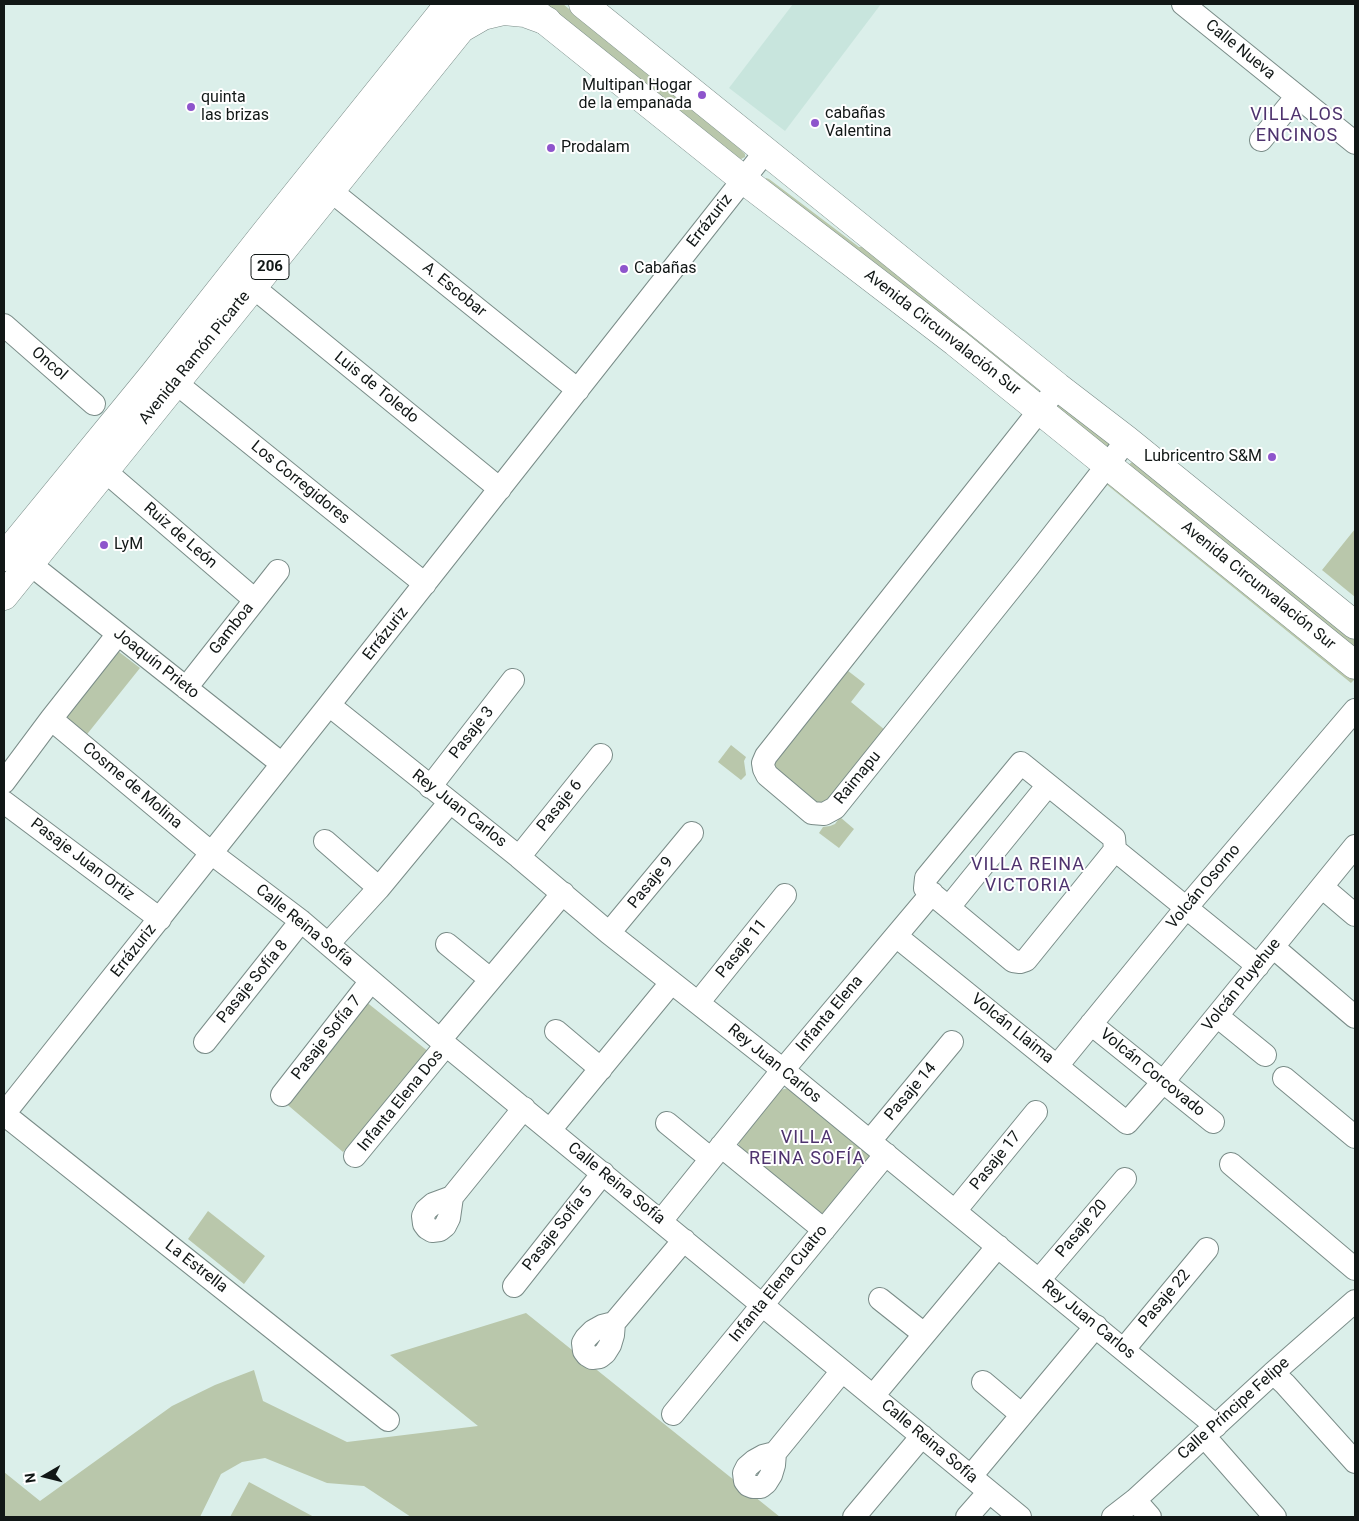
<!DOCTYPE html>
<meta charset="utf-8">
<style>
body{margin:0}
#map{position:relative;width:1359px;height:1521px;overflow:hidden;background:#dbefea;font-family:Roboto,sans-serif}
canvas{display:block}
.frame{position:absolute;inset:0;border:5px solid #111716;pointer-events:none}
.north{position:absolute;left:20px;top:1451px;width:50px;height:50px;-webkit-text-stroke:4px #fff;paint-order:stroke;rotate:262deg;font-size:14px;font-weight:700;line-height:20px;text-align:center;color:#111716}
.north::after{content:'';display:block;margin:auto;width:18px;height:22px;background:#111716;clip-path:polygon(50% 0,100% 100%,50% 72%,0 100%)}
</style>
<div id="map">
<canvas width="1359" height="1521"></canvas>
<div class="frame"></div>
<div class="north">N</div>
</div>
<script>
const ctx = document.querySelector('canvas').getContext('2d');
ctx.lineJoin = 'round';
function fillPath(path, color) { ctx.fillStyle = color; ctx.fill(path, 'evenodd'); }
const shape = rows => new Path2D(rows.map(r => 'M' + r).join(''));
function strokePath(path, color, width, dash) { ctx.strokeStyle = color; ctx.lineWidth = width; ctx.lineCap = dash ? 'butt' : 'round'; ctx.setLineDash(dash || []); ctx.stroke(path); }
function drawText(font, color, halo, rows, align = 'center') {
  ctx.font = font + ' Roboto,sans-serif'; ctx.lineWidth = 4; ctx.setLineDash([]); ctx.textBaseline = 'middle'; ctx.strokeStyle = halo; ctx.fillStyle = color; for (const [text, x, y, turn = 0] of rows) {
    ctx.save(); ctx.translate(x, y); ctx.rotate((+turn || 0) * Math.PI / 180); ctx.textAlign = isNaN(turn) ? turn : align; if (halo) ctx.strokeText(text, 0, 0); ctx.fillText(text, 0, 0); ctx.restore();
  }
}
const built = shape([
 [793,4,881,4,785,131,729,88]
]);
const green = shape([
 [546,4,563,4,737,146,745,154,745,157,741,159,737,158],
 [766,178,769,179,859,247,865,247,1040,388,1039,391,1035,393,766,179],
 [1055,401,1112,444,1111,450,1051,410],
 [1132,462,1355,635,1355,653,1128,465],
 [1109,482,1355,678,1355,679,1351,683,1106,484],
 [1355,529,1355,597,1322,570],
 [114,648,140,668,84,738,58,716],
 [843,667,865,684,851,702,885,730,830,799,822,805,812,804,770,769],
 [731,745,746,757,744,761,746,775,741,780,718,762],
 [840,817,854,829,839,848,819,833,823,827,830,826,835,824],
 [365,1001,429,1052,343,1152,283,1101],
 [788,1088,869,1155,869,1165,829,1215,818,1218,739,1152,739,1140,777,1091],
 [208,1211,265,1256,244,1284,188,1239],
 [526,1313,780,1517,411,1517,364,1486,327,1483,265,1458,242,1462,221,1474,200,1517,4,1517,4,1472,40,1501,172,1406,215,1385,254,1370,263,1401,347,1442,478,1426,390,1355],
 [249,1482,314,1517,230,1517]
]);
const minor = shape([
 [1183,4,1355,143],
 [1261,140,1297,96],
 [331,191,578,390],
 [253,287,500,489],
 [4,325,94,404],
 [176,383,425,584],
 [1058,387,766,756,763,763,764,769,767,775,812,813,824,814,835,808,1028,567,1127,440],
 [105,471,255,600],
 [30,564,282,764],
 [186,688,278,571],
 [329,705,519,857,609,933,783,1070,1216,1426],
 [51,719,215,856,301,921,446,1045,1020,1517],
 [4,782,51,719,118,634],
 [430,787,513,680],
 [4,802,160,919],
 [325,841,379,888],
 [1115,850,1026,960,1020,962,1013,961,925,888,926,878,1021,763,1114,838,1115,850,1258,966],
 [519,857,601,755],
 [1322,887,1355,915],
 [949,907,1048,785],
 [609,933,692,833],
 [896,936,1127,1123,1163,1082,1355,846],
 [328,944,379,888,450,802],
 [447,944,490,979],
 [1273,947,1355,1017],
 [698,1003,785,895],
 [1217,1016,1265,1055],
 [1091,1024,1213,1122],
 [556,1031,601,1069],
 [440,1040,563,893],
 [205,1042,301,921],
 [1057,1066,1186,908,1355,710],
 [1284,1078,1355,1137],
 [282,1095,371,981],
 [4,1114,329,705,765,152],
 [4,1114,388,1420],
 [667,1123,711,1159],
 [550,1130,671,983],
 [870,1141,952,1042],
 [721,1146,824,1230],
 [355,1156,446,1045],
 [1231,1164,1355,1269],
 [452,1197,449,1218,445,1226,440,1230,432,1231,427,1228,424,1224,423,1216,426,1210,433,1204,452,1197,524,1108],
 [955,1211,1036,1112],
 [661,1221,777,1077,932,893],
 [1039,1280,1125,1179],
 [514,1286,603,1173],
 [880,1299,924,1334],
 [614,1323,613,1335,610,1345,605,1353,600,1357,592,1358,587,1355,584,1351,583,1343,586,1338,593,1331,602,1326,614,1323,684,1240],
 [1124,1349,1207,1249],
 [1273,1373,1285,1384,1355,1462],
 [983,1382,1022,1415],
 [873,1396,998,1246],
 [673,1414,886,1154],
 [1204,1436,1275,1517],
 [775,1453,774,1465,771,1475,766,1483,761,1487,753,1487,748,1485,745,1481,744,1473,747,1467,754,1461,763,1456,775,1453,842,1371],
 [971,1476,1096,1326],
 [1135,1500,1150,1517],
 [854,1517,922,1436],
 [967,1517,989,1492],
 [1113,1517,1135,1500,1273,1373,1355,1301]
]);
const major = shape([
 [583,4,1058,387,1127,440,1355,625],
 [527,6,749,184,955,342,1355,665]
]);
const highway = shape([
 [464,27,483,16,504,11,525,13,547,21],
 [4,557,153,375,266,232,449,4],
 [4,596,481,4]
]);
const markers = [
 [702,95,5,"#8e55cc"],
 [191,107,5,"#8e55cc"],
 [815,123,5,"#8e55cc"],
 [551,148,5,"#8e55cc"],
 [624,269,5,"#8e55cc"],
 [1272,457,5,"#8e55cc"],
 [104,545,5,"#8e55cc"]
];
const shields = [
 [270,267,38]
];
const shieldNames = [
 ["206",270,267]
];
const streetNames = [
 ["Calle Nueva",1240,50,39],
 ["Errázuriz",710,221,-52],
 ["A. Escobar",454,290,39],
 ["Avenida Circunvalación Sur",942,333,38],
 ["Avenida Ramón Picarte",195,358,-51],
 ["Oncol",49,364,41],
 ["Luis de Toledo",376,388,39],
 ["Los Corregidores",300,483,39],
 ["Ruiz de León",180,536,41],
 ["Avenida Circunvalación Sur",1258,586,39],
 ["Gamboa",232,629,-52],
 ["Errázuriz",386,634,-52],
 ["Joaquín Prieto",156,664,38],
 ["Pasaje 3",472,733,-52],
 ["Raimapu",858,778,-51],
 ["Cosme de Molina",132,786,40],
 ["Pasaje 6",560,806,-51],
 ["Rey Juan Carlos",459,809,38],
 ["Pasaje Juan Ortiz",82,860,37],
 ["Pasaje 9",651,883,-51],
 ["Volcán Osorno",1204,887,-50],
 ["Calle Reina Sofía",304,926,39],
 ["Pasaje 11",742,949,-51],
 ["Errázuriz",134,951,-52],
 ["Pasaje Sofía 8",253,982,-51],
 ["Volcán Puyehue",1242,985,-51],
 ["Infanta Elena",830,1014,-50],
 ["Volcán Llaima",1012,1029,39],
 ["Pasaje Sofía 7",327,1038,-52],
 ["Rey Juan Carlos",774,1064,39],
 ["Volcán Corcovado",1152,1073,39],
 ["Pasaje 14",911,1092,-50],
 ["Infanta Elena Dos",401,1101,-51],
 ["Pasaje 17",996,1161,-51],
 ["Calle Reina Sofía",616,1184,39],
 ["Pasaje Sofía 5",558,1229,-52],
 ["Pasaje 20",1082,1229,-50],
 ["La Estrella",196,1267,38],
 ["Infanta Elena Cuatro",779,1284,-51],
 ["Pasaje 22",1165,1299,-50],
 ["Rey Juan Carlos",1088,1320,39],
 ["Calle Príncipe Felipe",1234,1409,-42],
 ["Calle Reina Sofía",929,1442,40]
];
const poiNames = [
 ["Multipan Hogar",692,86,"right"],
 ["de la empanada",692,104,"right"],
 ["quinta",201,98],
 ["las brizas",201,116],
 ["cabañas",825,114],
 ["Valentina",825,132],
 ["Prodalam",561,148],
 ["Cabañas",634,269],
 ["Lubricentro S&M",1262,457,"right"],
 ["LyM",114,545]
];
const neighbourhoodNames = [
 ["VILLA LOS",1297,115],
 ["ENCINOS",1297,136],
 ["VILLA REINA",1028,865],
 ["VICTORIA",1028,886],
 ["VILLA",807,1138],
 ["REINA SOFÍA",807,1159]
];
fillPath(built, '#c8e5dd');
fillPath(green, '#b9c7ab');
strokePath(minor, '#7a8c88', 24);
strokePath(major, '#7a8c88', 29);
strokePath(highway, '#7a8c88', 29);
strokePath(minor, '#fff', 22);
strokePath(major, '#fff', 28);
strokePath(highway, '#fff', 28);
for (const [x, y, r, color] of markers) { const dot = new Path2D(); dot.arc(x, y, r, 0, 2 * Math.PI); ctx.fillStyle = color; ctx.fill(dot); strokePath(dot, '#fff', 2); }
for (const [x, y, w] of shields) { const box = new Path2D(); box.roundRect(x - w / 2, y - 12.5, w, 25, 4); ctx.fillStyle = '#fff'; ctx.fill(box); strokePath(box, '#111716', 1); }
drawText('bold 15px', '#111716', null, shieldNames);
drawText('16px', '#111716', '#fff', streetNames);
drawText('16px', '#111716', '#fff', poiNames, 'left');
ctx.letterSpacing = '1px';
drawText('18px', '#4e336e', '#fff', neighbourhoodNames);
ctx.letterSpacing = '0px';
</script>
